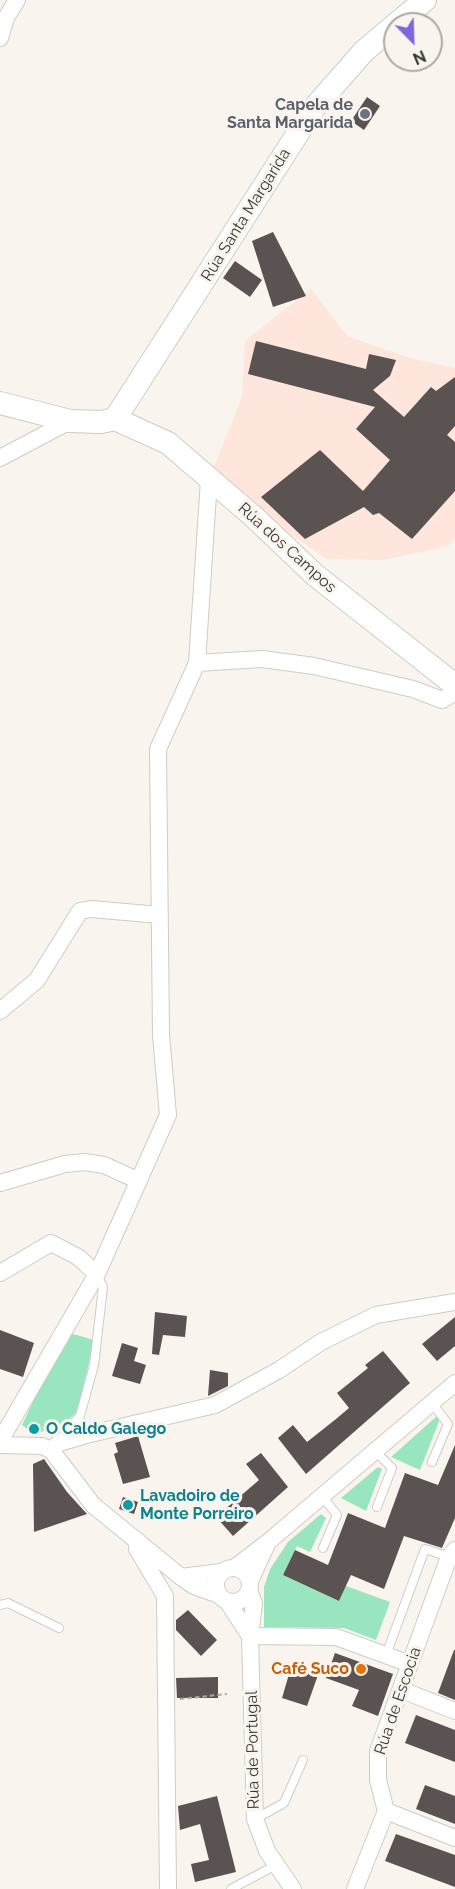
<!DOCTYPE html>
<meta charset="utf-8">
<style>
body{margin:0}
#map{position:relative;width:455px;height:1889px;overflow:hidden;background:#f9f5ee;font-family:Raleway,sans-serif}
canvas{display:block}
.north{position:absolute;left:383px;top:12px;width:60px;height:60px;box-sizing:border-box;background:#f9f5ee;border:2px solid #aca9a4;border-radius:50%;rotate:157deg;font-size:16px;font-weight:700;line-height:24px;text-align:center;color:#393835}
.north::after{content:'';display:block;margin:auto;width:21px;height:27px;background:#7e65e1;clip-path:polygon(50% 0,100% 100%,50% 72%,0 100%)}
</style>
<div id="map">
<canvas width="455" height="1889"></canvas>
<div class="north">N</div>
</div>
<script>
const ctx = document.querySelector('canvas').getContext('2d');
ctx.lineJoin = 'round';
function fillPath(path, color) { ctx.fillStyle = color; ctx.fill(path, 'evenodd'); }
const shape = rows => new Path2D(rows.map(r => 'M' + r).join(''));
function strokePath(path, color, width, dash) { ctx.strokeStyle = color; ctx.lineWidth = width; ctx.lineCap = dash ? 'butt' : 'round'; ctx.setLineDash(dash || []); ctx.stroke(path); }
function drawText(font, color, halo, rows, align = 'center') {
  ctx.font = font + ' Raleway,sans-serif'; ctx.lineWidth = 6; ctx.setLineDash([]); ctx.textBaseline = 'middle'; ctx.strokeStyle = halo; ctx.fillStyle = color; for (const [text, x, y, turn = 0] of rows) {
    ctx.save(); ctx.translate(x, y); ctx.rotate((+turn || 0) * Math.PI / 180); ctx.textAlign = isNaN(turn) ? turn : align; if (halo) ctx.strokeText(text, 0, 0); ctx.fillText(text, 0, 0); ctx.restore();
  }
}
const industrial = shape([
 [311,289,347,336,410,358,455,368,455,538,448,546,383,560,327,559,209,479,242,397,245,341]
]);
const green = shape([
 [66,1332,94,1340,78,1411,63,1425,34,1434,22,1425],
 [437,1416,440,1419,420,1470,391,1457],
 [378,1467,382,1469,366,1511,341,1498],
 [321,1514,326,1518,310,1552,297,1546,283,1575,339,1601,346,1586,390,1602,376,1640,344,1628,264,1627,264,1587,270,1569,288,1542]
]);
const building = shape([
 [367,97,380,106,364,130,351,121],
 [273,232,306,296,273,307,252,241],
 [235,261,262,280,250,297,223,278],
 [256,341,366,369,369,354,396,360,390,376,373,390,404,417,431,387,436,391,455,377,455,426,447,435,455,442,455,491,412,539,379,513,373,515,364,507,305,539,261,497,320,450,363,491,390,460,356,429,375,407,248,374],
 [155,1312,187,1316,185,1337,163,1335,159,1355,152,1354],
 [455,1317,455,1346,437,1361,422,1344],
 [0,1330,34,1343,23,1377,0,1369],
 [122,1343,138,1348,134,1361,146,1365,140,1384,112,1376],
 [383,1351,410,1383,306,1474,278,1438,293,1425,307,1442,336,1419,349,1408,337,1393,368,1368,365,1365],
 [210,1370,228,1373,228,1386,208,1396],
 [138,1436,150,1477,123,1484,114,1454,118,1452,115,1443],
 [455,1445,455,1518,442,1548,404,1536,384,1589,351,1575,339,1601,283,1575,295,1550,328,1565,348,1513,385,1528,405,1473,438,1485],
 [261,1453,288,1487,233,1536,216,1517,259,1480,246,1464],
 [44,1459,67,1492,87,1514,34,1532,33,1464],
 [123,1497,138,1502,134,1514,119,1509],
 [188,1610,217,1640,201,1656,176,1630,176,1620],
 [454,1650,455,1650,455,1700,438,1693],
 [335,1653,393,1674,378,1716,352,1706,359,1690,326,1678],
 [292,1664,318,1675,307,1706,282,1698],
 [218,1677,218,1698,177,1698,176,1678],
 [416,1715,455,1730,455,1762,405,1743],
 [425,1785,455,1796,455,1824,416,1809],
 [217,1796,236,1872,195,1882,191,1864,209,1860,200,1824,180,1830,178,1806],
 [396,1834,455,1855,455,1887,385,1861]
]);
const path = shape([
 [180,1699,227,1694]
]);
const lane = shape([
 [60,1439,80,1416,94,1365,103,1287,97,1275],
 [375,1451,392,1468,377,1507],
 [432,1462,448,1424,432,1403],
 [322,1496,337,1515,323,1548],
 [0,1605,8,1603,59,1628],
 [386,1655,425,1549,449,1557],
 [255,1819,284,1803,303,1760],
 [231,1889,276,1865]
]);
const street = shape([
 [0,38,6,18,17,0],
 [0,458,70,421],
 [197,663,262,659,314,666,413,689,442,700,455,692],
 [0,1011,37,980,80,911,91,909,160,915],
 [0,1183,65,1164,84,1162,104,1165,139,1181],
 [0,1273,51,1243,78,1257,97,1274],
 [0,1441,97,1274,168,1115,161,1035,158,749,197,663,209,479],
 [0,1445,42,1446,51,1450,93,1505,181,1577,194,1586,219,1595],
 [51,1450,59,1443,86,1435,215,1405,279,1370,321,1342,376,1315,455,1302],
 [137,1540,137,1549,165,1596,168,1889],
 '216 1585a17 17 0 1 1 34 0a17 17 0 1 1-34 0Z',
 [234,1568,268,1542,455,1383],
 [181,1577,221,1572],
 [250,1581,268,1542],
 [249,1591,254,1603,250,1636,255,1819,267,1851,293,1889],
 [227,1601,250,1636],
 [250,1636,336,1637,410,1664],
 [402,1690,455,1711],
 [386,1811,455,1838],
 [355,1889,386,1811,378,1780,378,1751,449,1557,455,1550]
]);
const secondary = shape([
 [396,24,425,0],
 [0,403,70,421,101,422,115,419],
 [115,419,314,108,364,51,395,25],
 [115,419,168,443,254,517,315,575,455,685]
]);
const markers = [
 [365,114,6,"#6b7280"],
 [34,1429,6,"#0f9aa8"],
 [128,1505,6,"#0f9aa8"],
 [361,1669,6,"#e8710a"]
];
const worshipNames = [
 ["Capela de",353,105],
 ["Santa Margarida",353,123]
];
const streetNames = [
 ["Rúa Santa Margarida",246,215,-58],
 ["Rúa dos Campos",287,548,42],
 ["Rúa de Escocia",398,1701,-71],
 ["Rúa de Portugal",253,1750,-91]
];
const cultureNames = [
 ["O Caldo Galego",46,1429],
 ["Lavadoiro de",140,1496],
 ["Monte Porreiro",140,1514]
];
const foodNames = [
 ["Café Suco",349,1669]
];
fillPath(industrial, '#fee6dc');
fillPath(green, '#99e5c0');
fillPath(building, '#5a5351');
strokePath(lane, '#cfccc5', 10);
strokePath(street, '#cfccc5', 18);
strokePath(secondary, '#cfccc5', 24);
strokePath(path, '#aeaba6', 2, [4.5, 3]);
strokePath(lane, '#fff', 8);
strokePath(street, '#fff', 16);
strokePath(secondary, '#fff', 22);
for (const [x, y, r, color] of markers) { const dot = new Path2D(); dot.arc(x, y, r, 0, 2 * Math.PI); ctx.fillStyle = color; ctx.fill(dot); strokePath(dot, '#f9f5ee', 2); }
drawText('bold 16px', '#5b616d', '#f9f5ee', worshipNames, 'right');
drawText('16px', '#393835', '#f9f5ee', streetNames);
drawText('bold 16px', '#0d838f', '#f9f5ee', cultureNames, 'left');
drawText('bold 16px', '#c56008', '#f9f5ee', foodNames, 'right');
</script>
